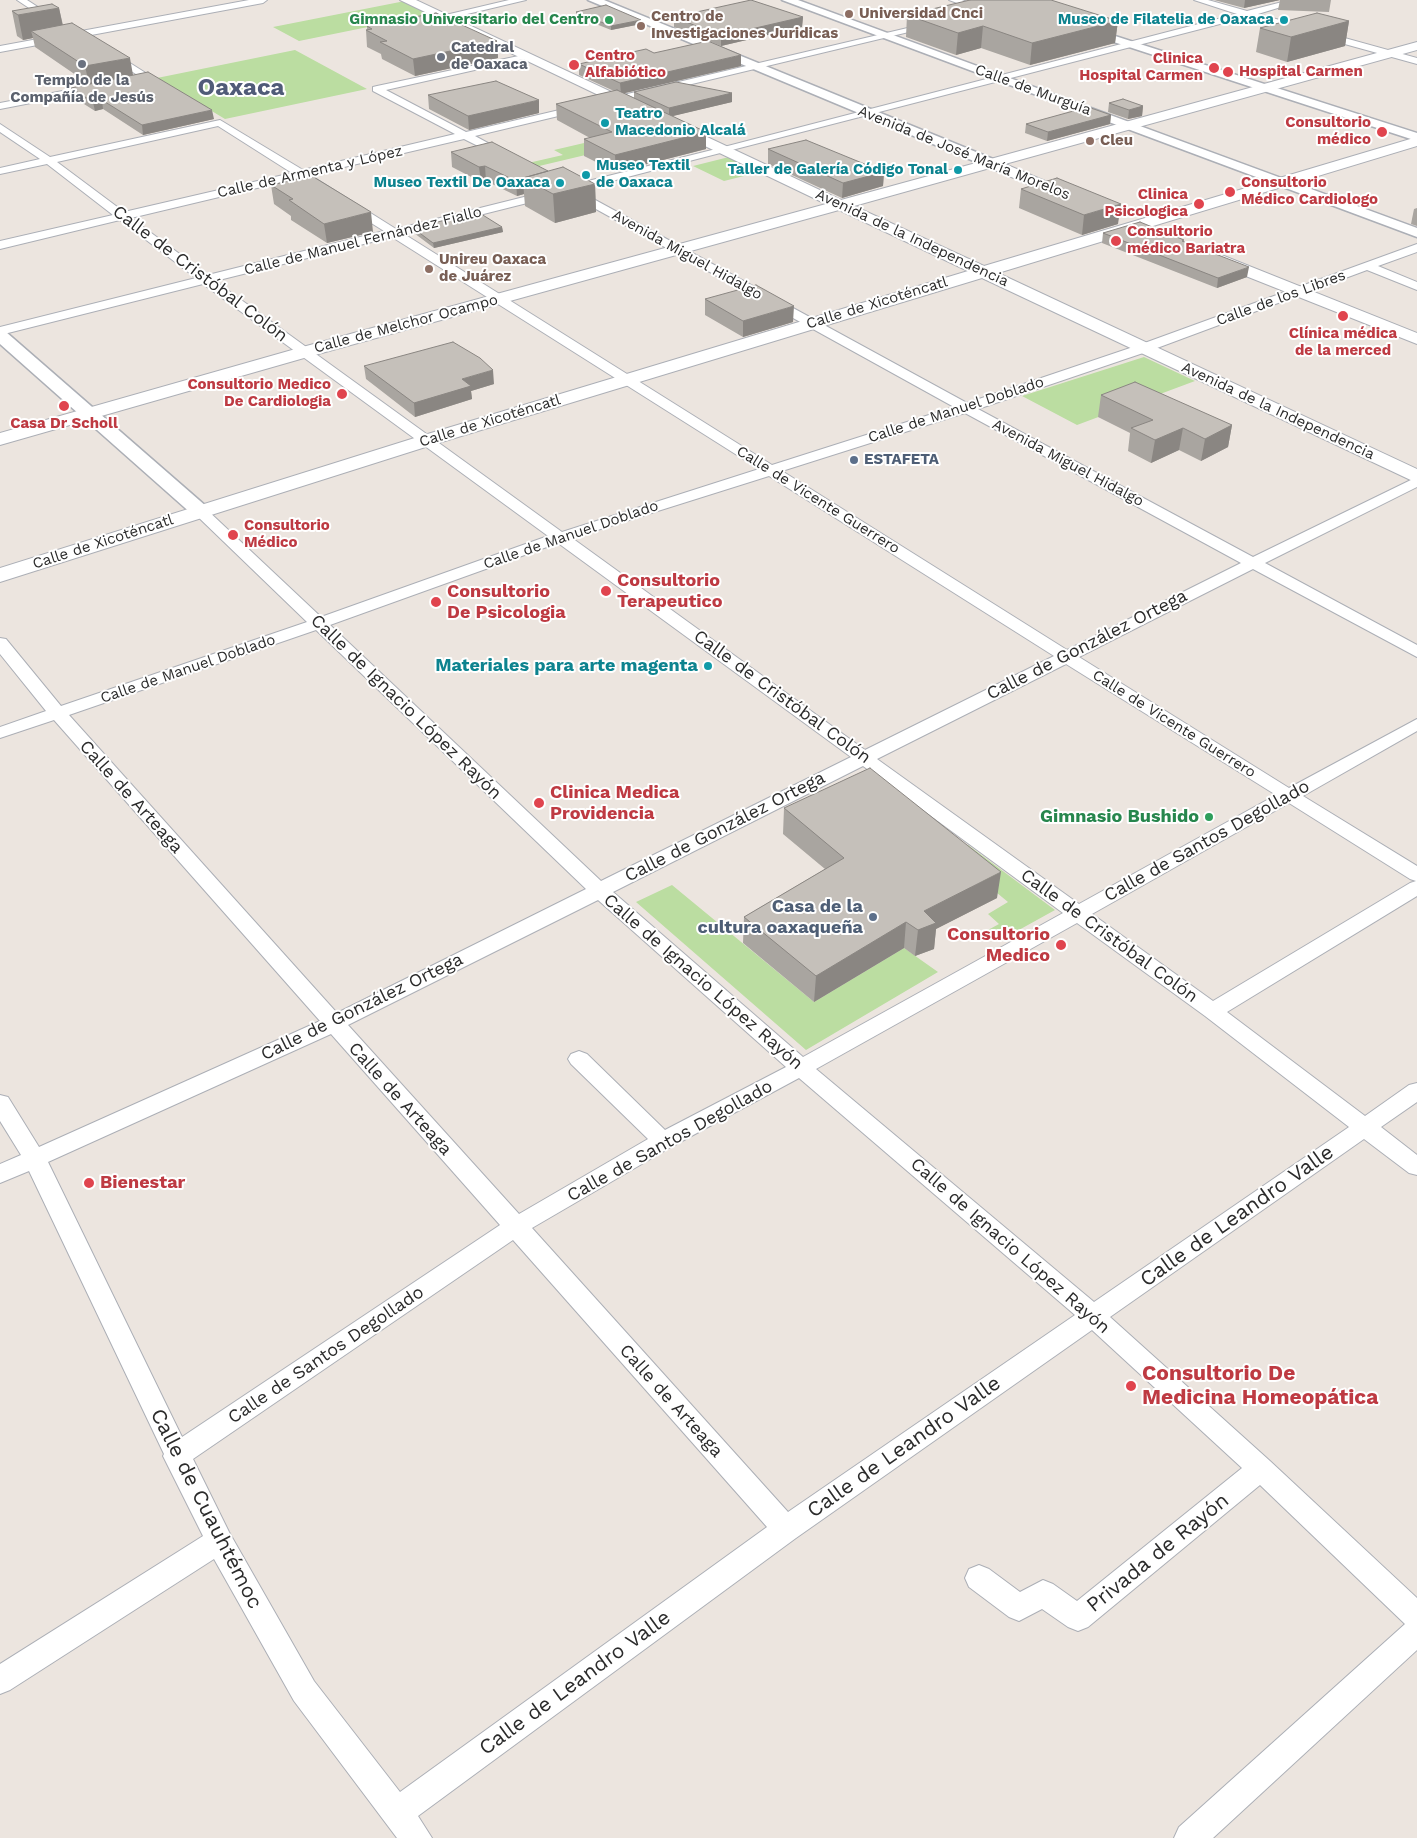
<!DOCTYPE html>
<meta charset="utf-8">
<style>
body{margin:0}
canvas{display:block;background:#ece5df}
</style>
<canvas width="1417" height="1838"></canvas>
<script>
const ctx = document.querySelector('canvas').getContext('2d');
ctx.lineJoin = 'round';
function fillPath(path, color) { ctx.fillStyle = color; ctx.fill(path, 'evenodd'); }
const shape = rows => new Path2D(rows.map(r => 'M' + r).join(''));
function strokePath(path, color, width, dash) { ctx.strokeStyle = color; ctx.lineWidth = width; ctx.lineCap = dash ? 'butt' : 'round'; ctx.setLineDash(dash || []); ctx.stroke(path); }
function drawText(font, color, halo, rows, align = 'center') {
  ctx.font = font + ' "Work Sans",sans-serif'; ctx.lineWidth = 4; ctx.setLineDash([]); ctx.textBaseline = 'middle'; ctx.strokeStyle = halo; ctx.fillStyle = color; for (const [text, x, y, turn = 0] of rows) {
    ctx.save(); ctx.translate(x, y); ctx.rotate((+turn || 0) * Math.PI / 180); ctx.textAlign = isNaN(turn) ? turn : align; if (halo) ctx.strokeText(text, 0, 0); ctx.fillText(text, 0, 0); ctx.restore();
  }
}
const green = shape([
 [405,1,432,14,299,41,273,27],
 [295,50,367,89,225,119,157,78],
 [627,133,678,133,535,167,528,163,563,155,554,150],
 [729,157,760,172,724,181,693,166],
 [1144,357,1195,381,1077,425,1022,396],
 [968,845,1055,910,999,941,988,930,999,924,988,914,1008,902,951,855],
 [672,885,814,1002,904,948,938,972,806,1050,636,902]
]);
const minor = shape([
 [17,0,27,0,61,22,53,24,17,0],
 [249,0,267,0,263,3,0,52,0,46,249,0],
 [509,0,526,0,442,20,437,17,509,0],
 [949,0,962,0,992,11,984,13,949,0],
 [1194,0,1208,0,1247,11,1290,0,1304,0,1258,14,1417,58,1417,64,1247,17,577,190,967,403,1139,345,1417,244,1417,252,1378,266,1417,282,1417,290,1367,270,1149,351,978,409,1253,557,1417,477,1417,487,1265,563,1417,645,1417,657,1253,569,1079,657,1289,788,1417,719,1417,731,1303,796,1417,866,1417,896,1227,1012,1365,1116,1409,1085,1417,1083,1417,1102,1381,1127,1417,1155,1417,1175,1409,1173,1364,1139,1110,1317,1270,1461,1417,1598,1417,1650,1213,1838,1174,1838,1179,1827,1405,1624,1260,1485,1088,1627,1078,1631,1068,1627,1042,1609,1019,1621,1009,1617,969,1587,965,1578,969,1569,979,1565,989,1569,1020,1592,1043,1580,1053,1584,1077,1601,1242,1468,1092,1330,796,1538,418,1816,432,1838,397,1838,294,1701,214,1559,10,1690,0,1694,0,1664,203,1536,163,1456,164,1454,29,1171,0,1183,0,1164,21,1155,0,1121,0,1095,8,1097,39,1147,320,1021,54,720,0,738,0,727,46,711,0,654,0,638,6,639,61,706,307,622,195,514,192,511,195,508,200,506,205,508,321,617,548,536,203,284,0,335,0,327,196,278,120,220,0,249,0,241,113,215,47,164,0,174,0,168,40,159,0,132,0,124,50,157,220,120,303,170,455,134,373,91,373,87,377,86,528,54,528,58,386,90,466,132,933,22,938,25,475,136,510,155,510,159,506,160,464,139,310,175,396,229,720,148,1237,14,1194,0],
 [218,126,292,173,124,212,57,162,218,126],
 [299,178,384,231,208,275,131,218,299,178],
 [567,193,954,407,772,465,404,234,567,193],
 [392,237,759,469,562,532,215,281,392,237],
 [965,413,1241,563,1067,650,782,471,965,413],
 [769,476,1054,656,865,750,572,538,769,476],
 [558,543,851,757,601,881,330,625,558,543],
 [316,630,586,889,337,1013,69,715,316,630],
 [1066,664,1276,795,1079,904,877,759,1066,664],
 [863,766,1063,913,803,1057,613,892,863,766],
 [1289,803,1410,879,1416,881,1410,883,1213,1001,1092,914,1289,803],
 [598,900,786,1067,665,1130,587,1054,579,1051,571,1054,568,1059,571,1064,648,1139,519,1214,348,1025,598,900],
 [1077,923,1205,1016,1349,1127,1094,1302,816,1069,1077,923],
 [331,1034,500,1225,182,1437,48,1162,331,1034],
 [799,1078,1075,1315,788,1512,532,1228,671,1147,799,1078],
 [513,1240,767,1527,400,1792,314,1681,229,1532,193,1459,513,1240],
 [108,50,111,51,152,77,144,79,105,55,103,53,108,50],
 [99,84,104,87,103,89,0,109,0,103,99,84]
]);
const tertiary = shape([
 [588,0,604,0,998,161,1000,164,993,168,988,167,588,0],
 [782,0,798,0,1417,228,1417,237,782,0],
 [1084,26,1417,133,1417,141,1080,31,1080,27,1084,26],
 [0,330,6,332,207,507,209,511,207,515,193,515,0,344,0,330]
]);
const secondary = shape([
 [400,0,416,0,841,200,1417,42,1417,50,1005,164,1078,195,1081,198,1078,201,1068,201,990,168,854,206,984,266,1417,137,1417,146,998,273,1417,469,1417,483,982,278,435,444,0,582,0,568,421,436,968,271,839,210,311,356,0,445,0,433,299,348,826,204,400,0],
 [1214,252,1417,333,1417,344,1208,261,1206,257,1208,253,1214,252]
]);
const wall = shape([
 [1214,0,1331,0,1329,12,1278,10,1280,0,1244,8],
 [59,8,63,25,133,75,214,119,143,135,103,109,95,111,73,97,71,88,89,84,35,47,33,38,23,40,17,36,12,11],
 [576,12,641,24,611,30,576,16],
 [907,15,1118,21,1115,43,1030,65,981,48,956,55,906,37],
 [674,17,803,17,802,27,721,46,674,27],
 [1349,21,1345,46,1287,62,1256,52,1260,28],
 [367,26,497,41,498,58,415,76,382,59,381,54,367,47,366,30,367,30],
 [654,53,741,66,624,93,634,98,634,92,732,93,732,102,672,116,706,149,616,172,584,156,584,139,590,138,557,120,556,104,614,91,579,75,579,64],
 [428,95,539,113,469,130,429,109],
 [1109,103,1143,106,1142,116,1128,119,1108,112],
 [1111,115,1110,124,1047,141,1025,133,1026,124],
 [768,149,884,172,883,186,842,198,768,164],
 [451,152,548,171,595,184,596,212,555,223,525,206,524,194,517,196,486,181,481,182,452,167],
 [271,185,373,232,327,243,291,220,291,216,274,204],
 [1021,189,1118,224,1082,235,1019,208],
 [1417,208,1417,226,1411,224,1414,209],
 [502,227,503,232,434,248,414,233,413,228],
 [1103,233,1184,242,1247,277,1217,288,1102,243],
 [705,299,793,322,743,337,705,315],
 [364,366,494,384,471,391,472,399,415,417,366,379],
 [1101,395,1232,425,1228,447,1201,461,1179,450,1151,463,1128,451,1130,433,1098,417],
 [784,808,997,898,936,929,934,949,915,956,904,948,814,1002,743,943,744,917,825,869,783,834]
]);
const shadedWall = shape([
 [1245,0,1280,0,1244,8],
 [59,8,64,32,31,31,33,38,23,40,18,15],
 [803,17,802,27,721,46,721,36],
 [641,20,641,24,611,30,611,26],
 [1118,21,1115,43,1030,65,1032,43],
 [1349,21,1345,46,1287,62,1291,37],
 [983,26,981,48,956,55,958,33],
 [497,41,498,58,415,76,413,59],
 [741,55,741,66,621,94,620,83],
 [130,58,133,75,89,84,85,66],
 [732,93,732,102,669,117,669,108],
 [102,100,103,109,95,111,93,102],
 [539,100,539,113,469,130,468,116],
 [1143,106,1142,116,1128,119,1129,110],
 [212,110,214,119,143,135,142,125],
 [1111,115,1110,124,1047,141,1048,132],
 [706,132,706,149,616,172,615,155],
 [485,166,486,181,481,182,479,167],
 [884,172,883,186,842,198,843,183],
 [523,180,524,194,517,196,516,181],
 [595,184,596,212,555,223,553,194],
 [1121,204,1118,224,1082,235,1084,215],
 [371,212,373,232,327,243,324,224],
 [502,227,503,232,434,248,433,243],
 [1249,267,1247,277,1217,288,1218,278],
 [794,306,793,322,743,337,743,321],
 [493,370,494,384,471,391,472,399,415,417,414,403,462,379],
 [1232,425,1228,447,1201,461,1205,439],
 [1183,428,1179,450,1151,463,1155,440],
 [1001,872,997,898,936,929,934,949,915,956,918,930,924,911],
 [906,922,904,948,814,1002,816,976]
]);
const building = shape([
 [751,0,803,17,721,36,674,17,751,0],
 [970,0,1051,0,1118,21,1032,43,983,26,958,33,907,15,970,0],
 [52,4,59,8,18,15,12,11,52,4],
 [606,5,641,20,611,26,576,12,606,5],
 [436,13,497,41,413,59,380,42,387,41,366,30,372,29,367,26,436,13],
 [1317,13,1349,21,1291,37,1260,28,1317,13],
 [72,23,130,58,85,66,31,31,72,23],
 [708,41,741,55,620,83,579,64,646,49,654,53,708,41],
 [148,72,212,110,142,125,102,100,93,102,71,88,148,72],
 [496,81,539,100,468,116,428,95,496,81],
 [676,82,732,93,669,108,634,92,676,82],
 [617,90,706,132,615,155,584,139,612,132,556,104,617,90],
 [1123,99,1143,106,1129,110,1109,103,1123,99],
 [1088,107,1111,115,1048,132,1026,124,1088,107],
 [806,140,884,172,843,183,768,149,806,140],
 [492,142,548,171,523,178,523,180,516,181,485,166,479,167,451,152,492,142],
 [563,167,595,184,553,194,523,178,563,167],
 [312,176,371,212,324,224,289,200,293,199,271,185,312,176],
 [1057,178,1121,204,1084,215,1021,189,1057,178],
 [478,212,502,227,433,243,413,228,478,212],
 [1140,222,1184,240,1182,241,1249,267,1218,278,1103,233,1140,222],
 [756,285,794,306,743,321,705,299,756,285],
 [453,342,480,358,493,370,462,379,471,386,414,403,364,366,453,342],
 [1135,382,1232,425,1205,439,1183,428,1155,440,1131,428,1153,420,1101,395,1135,382],
 [870,768,1001,872,924,911,936,923,918,930,906,922,816,976,744,917,844,858,784,808,870,768]
]);
const markers = [
 [849,14,5,"#8d6e63"],
 [609,20,5,"#2e9e5b"],
 [1284,20,5,"#0f9aa8"],
 [641,26,5,"#8d6e63"],
 [441,57,5,"#6b7280"],
 [82,64,5,"#6b7280"],
 [574,65,6,"#e0444e"],
 [1214,68,6,"#e0444e"],
 [1228,72,6,"#e0444e"],
 [605,123,5,"#0f9aa8"],
 [1382,132,6,"#e0444e"],
 [1090,141,5,"#8d6e63"],
 [958,170,5,"#0f9aa8"],
 [586,175,5,"#0f9aa8"],
 [560,183,5,"#0f9aa8"],
 [1230,192,6,"#e0444e"],
 [1199,204,6,"#e0444e"],
 [1116,241,6,"#e0444e"],
 [429,269,5,"#8d6e63"],
 [1343,316,6,"#e0444e"],
 [342,394,6,"#e0444e"],
 [64,406,6,"#e0444e"],
 [854,460,5,"#5c6f8a"],
 [233,535,6,"#e0444e"],
 [606,591,6,"#e0444e"],
 [436,602,6,"#e0444e"],
 [708,666,5,"#0f9aa8"],
 [539,803,6,"#e0444e"],
 [1209,817,5,"#2e9e5b"],
 [873,917,5,"#5c6f8a"],
 [1061,945,6,"#e0444e"],
 [89,1183,6,"#e0444e"],
 [1131,1386,6,"#e0444e"]
];
const farEducationnames = [
 ["Universidad Cnci",859,14],
 ["Centro de",651,17],
 ["Investigaciones Juridicas",651,34],
 ["Cleu",1100,141],
 ["Unireu Oaxaca",439,260],
 ["de Juárez",439,277]
];
const farLeisurenames = [
 ["Gimnasio Universitario del Centro",599,20]
];
const farCulturenames = [
 ["Museo de Filatelia de Oaxaca",1274,20],
 ["Teatro",615,114,"left"],
 ["Macedonio Alcalá",615,131,"left"],
 ["Museo Textil",596,166,"left"],
 ["de Oaxaca",596,183,"left"],
 ["Taller de Galería Código Tonal",948,170],
 ["Museo Textil De Oaxaca",550,183]
];
const farWorshipnames = [
 ["Catedral",451,48],
 ["de Oaxaca",451,65],
 ["Templo de la",82,81,"center"],
 ["Compañía de Jesús",82,98,"center"]
];
const farHealthnames = [
 ["Centro",585,56],
 ["Alfabiótico",585,73],
 ["Clinica",1203,59,"right"],
 ["Hospital Carmen",1203,76,"right"],
 ["Hospital Carmen",1239,72],
 ["Consultorio",1371,123,"right"],
 ["médico",1371,140,"right"],
 ["Consultorio",1241,183],
 ["Médico Cardiologo",1241,200],
 ["Clinica",1188,195,"right"],
 ["Psicologica",1188,212,"right"],
 ["Consultorio",1127,232],
 ["médico Bariatra",1127,249],
 ["Clínica médica",1343,334,"center"],
 ["de la merced",1343,351,"center"],
 ["Consultorio Medico",331,385,"right"],
 ["De Cardiologia",331,402,"right"],
 ["Casa Dr Scholl",64,424,"center"],
 ["Consultorio",244,526],
 ["Médico",244,543]
];
const farStreetnames = [
 ["Calle de Murguía",1033,90,20],
 ["Avenida de José María Morelos",964,153,22],
 ["Calle de Armenta y López",310,172,-13],
 ["Avenida de la Independencia",912,238,25],
 ["Calle de Manuel Fernández Fiallo",363,241,-14],
 ["Avenida Miguel Hidalgo",687,255,29],
 ["Calle de los Libres",1281,298,-20],
 ["Calle de Xicoténcatl",877,303,-17],
 ["Calle de Melchor Ocampo",406,324,-15],
 ["Calle de Manuel Doblado",956,410,-18],
 ["Avenida de la Independencia",1278,411,25],
 ["Calle de Xicoténcatl",490,421,-17],
 ["Avenida Miguel Hidalgo",1068,463,28],
 ["Calle de Vicente Guerrero",818,500,32],
 ["Calle de Manuel Doblado",571,535,-19],
 ["Calle de Xicoténcatl",103,542,-18],
 ["Calle de Manuel Doblado",188,669,-19],
 ["Calle de Vicente Guerrero",1174,724,32]
];
const farServicenames = [
 ["ESTAFETA",864,460]
];
const streetNames = [
 ["Calle de Cristóbal Colón",200,274,37],
 ["Calle de González Ortega",1087,645,-27],
 ["Calle de Cristóbal Colón",782,697,36],
 ["Calle de Ignacio López Rayón",406,707,44],
 ["Calle de Arteaga",131,797,48],
 ["Calle de González Ortega",725,827,-27],
 ["Calle de Santos Degollado",1207,841,-29],
 ["Calle de Cristóbal Colón",1109,936,36],
 ["Calle de Ignacio López Rayón",703,982,41],
 ["Calle de González Ortega",362,1007,-26],
 ["Calle de Arteaga",400,1099,48],
 ["Calle de Santos Degollado",670,1141,-29],
 ["Calle de Ignacio López Rayón",1010,1246,41],
 ["Calle de Santos Degollado",326,1355,-34],
 ["Calle de Arteaga",671,1401,48]
];
const healthNames = [
 ["Consultorio",617,581],
 ["Terapeutico",617,602],
 ["Consultorio",447,592],
 ["De Psicologia",447,613],
 ["Clinica Medica",550,793],
 ["Providencia",550,814],
 ["Consultorio",1050,935,"right"],
 ["Medico",1050,956,"right"],
 ["Bienestar",100,1183]
];
const cultureNames = [
 ["Materiales para arte magenta",698,666]
];
const leisureNames = [
 ["Gimnasio Bushido",1199,817]
];
const serviceNames = [
 ["Casa de la",863,907],
 ["cultura oaxaqueña",863,928]
];
const nearStreetnames = [
 ["Calle de Leandro Valle",1237,1216,-35],
 ["Calle de Leandro Valle",904,1447,-35],
 ["Calle de Cuauhtémoc",206,1509,63],
 ["Privada de Rayón",1158,1553,-39],
 ["Calle de Leandro Valle",575,1683,-36]
];
const nearHealthnames = [
 ["Consultorio De",1142,1374],
 ["Medicina Homeopática",1142,1398]
];
const farTownnames = [
 ["Oaxaca",241,88]
];
fillPath(green, '#bbdda1');
strokePath(minor, '#acafb6', 2);
strokePath(tertiary, '#acafb6', 3);
strokePath(secondary, '#acafb6', 2);
fillPath(minor, '#fff');
fillPath(tertiary, '#fff');
fillPath(secondary, '#fff');
fillPath(wall, '#a9a5a0');
fillPath(shadedWall, '#8a8682');
fillPath(building, '#c5c0ba');
strokePath(building, '#8a8682', 1);
for (const [x, y, r, color] of markers) { const dot = new Path2D(); dot.arc(x, y, r, 0, 2 * Math.PI); ctx.fillStyle = color; ctx.fill(dot); strokePath(dot, '#fff', 2); }
drawText('bold 15px', '#785e54', '#fff', farEducationnames, 'left');
drawText('bold 15px', '#27864d', '#fff', farLeisurenames, 'right');
drawText('bold 15px', '#0d838f', '#fff', farCulturenames, 'right');
drawText('bold 15px', '#5b616d', '#fff', farWorshipnames, 'left');
drawText('bold 15px', '#be3a42', '#fff', farHealthnames, 'left');
drawText('15px', '#2b2b2b', '#fff', farStreetnames);
drawText('bold 15px', '#4e5e75', '#fff', farServicenames, 'left');
drawText('18px', '#2b2b2b', '#fff', streetNames);
drawText('bold 18px', '#be3a42', '#fff', healthNames, 'left');
drawText('bold 18px', '#0d838f', '#fff', cultureNames, 'right');
drawText('bold 18px', '#27864d', '#fff', leisureNames, 'right');
drawText('bold 18px', '#4e5e75', '#fff', serviceNames, 'right');
drawText('21px', '#2b2b2b', '#fff', nearStreetnames);
drawText('bold 21px', '#be3a42', '#fff', nearHealthnames, 'left');
drawText('bold 24px', '#505b78', '#fff', farTownnames);
</script>
